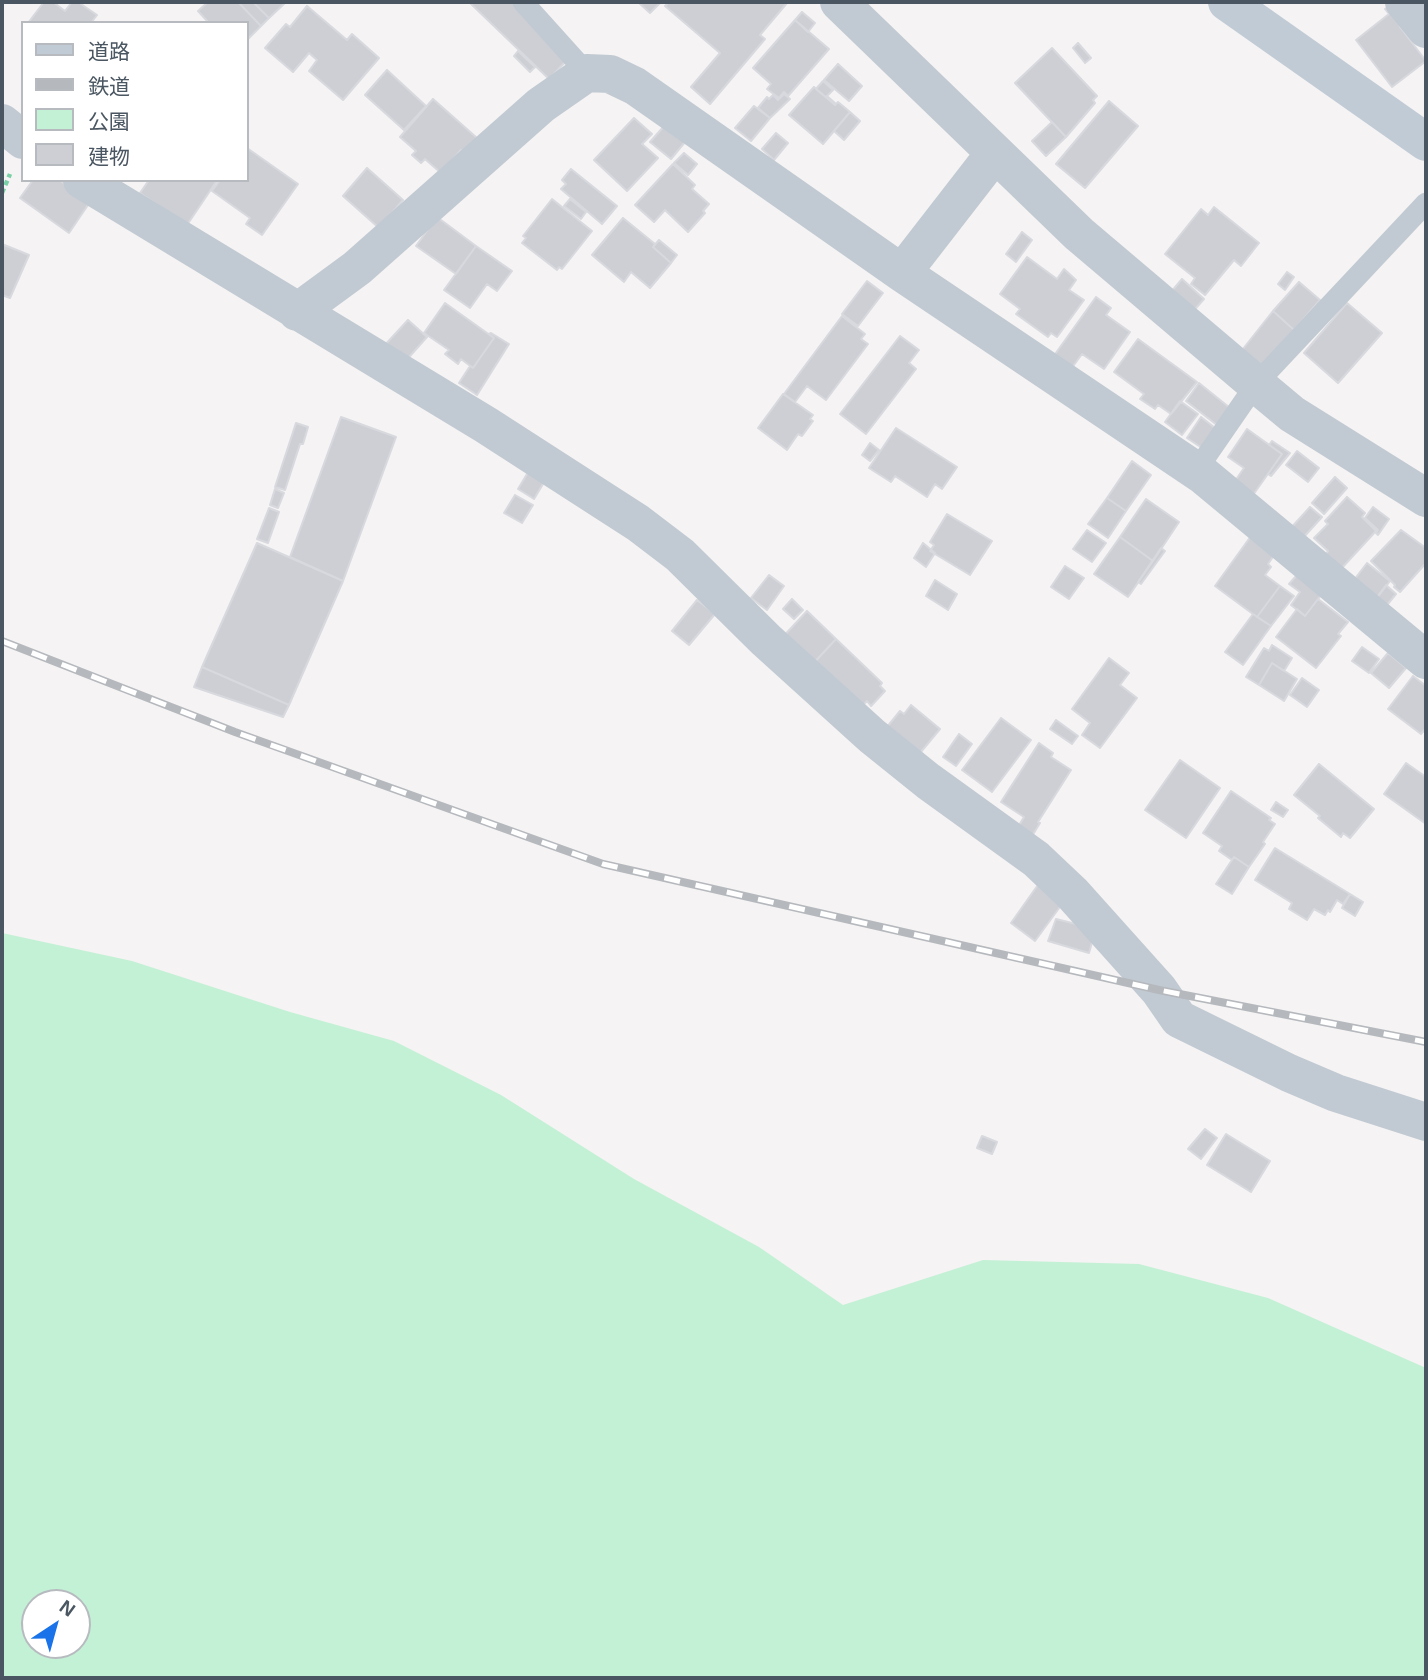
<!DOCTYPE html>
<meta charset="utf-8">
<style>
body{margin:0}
#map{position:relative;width:1428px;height:1680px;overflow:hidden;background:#f5f3f3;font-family:Arial,"Noto Sans JP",sans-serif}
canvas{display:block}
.frame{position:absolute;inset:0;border:4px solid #4a5661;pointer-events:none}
.legend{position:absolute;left:21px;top:21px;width:228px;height:161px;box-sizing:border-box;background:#fff;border:2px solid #b7bbc0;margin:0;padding:9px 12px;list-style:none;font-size:21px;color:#4a5661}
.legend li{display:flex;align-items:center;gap:14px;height:35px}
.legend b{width:35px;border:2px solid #b7bbc0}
.north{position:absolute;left:21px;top:1589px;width:70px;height:70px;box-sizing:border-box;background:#fff;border:2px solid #b7bbc0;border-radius:50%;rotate:36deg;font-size:19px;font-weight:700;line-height:28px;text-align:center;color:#4a5661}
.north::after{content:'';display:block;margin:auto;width:24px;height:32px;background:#1a73e8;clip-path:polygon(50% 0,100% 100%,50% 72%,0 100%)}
</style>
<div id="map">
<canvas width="1428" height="1680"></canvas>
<div class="frame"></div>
<ul class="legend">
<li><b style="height:9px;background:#c1cbd6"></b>道路</li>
<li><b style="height:9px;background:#b5b8bd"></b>鉄道</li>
<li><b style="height:19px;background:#c3f1d5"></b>公園</li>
<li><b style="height:19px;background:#cdcfd5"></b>建物</li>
</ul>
<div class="north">N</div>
</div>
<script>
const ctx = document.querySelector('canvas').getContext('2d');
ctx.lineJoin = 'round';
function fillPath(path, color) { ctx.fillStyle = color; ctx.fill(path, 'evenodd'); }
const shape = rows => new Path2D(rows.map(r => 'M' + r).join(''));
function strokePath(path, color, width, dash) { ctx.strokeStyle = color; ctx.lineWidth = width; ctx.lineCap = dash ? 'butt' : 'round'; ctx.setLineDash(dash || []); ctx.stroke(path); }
const green = shape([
 [2,933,132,961,290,1012,394,1041,501,1095,634,1179,759,1247,843,1305,983,1260,1139,1264,1268,1298,1426,1368,1426,1678,2,1678],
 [35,1603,77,1603,77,1645,35,1645]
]);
const building = shape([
 [44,2,53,2,65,11,72,2,78,2,97,15,91,23,28,23,44,2],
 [208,2,238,2,261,26,247,40,247,23,209,23,198,11,208,2],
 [238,2,253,2,269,18,261,26,238,2],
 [253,2,286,2,269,18,253,2],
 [469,2,518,2,572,55,549,79,469,2],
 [638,2,661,2,650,13,638,2],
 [669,2,786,2,787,3,760,35,765,39,710,104,691,87,720,53,665,6,669,2],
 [1395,2,1400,27,1426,61,1392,87,1356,40,1389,14,1385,9,1395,2],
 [307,6,347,40,352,34,379,58,343,100,309,71,317,60,309,53,293,72,265,48,286,24,290,27,307,6],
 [802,12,815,23,808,32,795,20,802,12],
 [795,20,829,49,788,96,784,92,779,98,767,89,771,84,753,68,795,20],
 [1078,43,1091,58,1085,63,1073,48,1078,43],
 [1052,48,1097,96,1093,100,1095,103,1066,137,1015,83,1052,48],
 [518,51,535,67,530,72,514,56,518,51],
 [838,64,862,86,849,101,824,80,838,64],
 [387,70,426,106,404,130,365,95,387,70],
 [823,81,833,90,827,96,836,104,835,105,816,89,823,81],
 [814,87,835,105,838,102,850,112,823,144,789,115,814,87],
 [784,94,790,99,770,118,758,108,767,97,769,99,773,95,778,100,784,94],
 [433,99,477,138,465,153,461,150,441,173,425,159,421,163,412,155,416,151,400,137,433,99],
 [1109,101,1138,126,1085,188,1056,164,1109,101],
 [754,106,770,118,751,141,735,128,754,106],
 [850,112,860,121,844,140,834,131,850,112],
 [634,118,652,134,642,144,658,158,627,191,594,160,634,118],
 [1052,122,1066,137,1046,156,1032,141,1052,122],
 [665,125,685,142,671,159,650,142,665,125],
 [776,133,788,143,774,160,762,149,776,133],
 [247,148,298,184,262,235,246,224,250,218,212,191,220,180,247,180,247,148],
 [684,153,697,164,688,175,674,163,684,153],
 [673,164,695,185,692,189,709,204,703,211,705,213,688,232,665,210,654,222,635,205,673,164],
 [367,168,403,200,379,228,343,196,367,168],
 [571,169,617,206,602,224,561,189,566,184,562,180,571,169],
 [33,180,59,180,90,202,69,233,20,198,33,180],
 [149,180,213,180,216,182,187,225,140,193,149,180],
 [552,199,592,231,562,269,559,267,557,270,522,243,526,238,523,236,552,199],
 [570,199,586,212,581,219,564,206,570,199],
 [1214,207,1259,243,1241,266,1234,260,1205,295,1191,284,1195,278,1165,254,1201,209,1208,215,1214,207],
 [437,217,476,246,456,274,416,246,437,217],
 [623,218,655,244,653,247,671,263,650,288,631,272,624,282,592,255,623,218],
 [1022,232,1032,240,1016,262,1006,254,1022,232],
 [659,240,677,255,671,263,653,247,659,240],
 [2,244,29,255,10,298,2,295,2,244],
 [476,246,512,271,497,291,487,284,470,308,444,290,476,246],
 [1027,257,1057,279,1064,269,1076,280,1069,290,1084,300,1057,337,1051,333,1048,337,1016,314,1020,309,1000,294,1027,257],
 [1287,272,1294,277,1285,290,1278,284,1287,272],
 [1182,279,1204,299,1188,317,1166,298,1182,279],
 [867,281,883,293,858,326,842,314,867,281],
 [1299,282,1320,300,1294,330,1273,311,1299,282],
 [1096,297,1111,308,1106,315,1130,332,1104,369,1082,354,1071,369,1053,357,1096,297],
 [445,303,494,338,473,368,461,359,458,364,445,354,449,350,424,333,445,303],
 [1347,303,1382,333,1338,383,1304,353,1347,303],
 [1273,311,1294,330,1250,379,1231,364,1273,311],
 [842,316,865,334,861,339,868,344,826,400,807,386,795,402,784,394,842,316],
 [408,320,427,337,402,365,383,347,408,320],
 [491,333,509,344,477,395,459,383,470,366,473,368,494,338,489,334,491,333],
 [900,336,919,350,909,363,916,369,866,434,840,414,900,336],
 [1138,339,1197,382,1171,414,1158,405,1155,409,1140,399,1144,394,1114,372,1138,339],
 [1199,383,1235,412,1222,429,1186,401,1199,383],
 [783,394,813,415,810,419,813,421,802,436,798,434,787,450,758,428,783,394],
 [1180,401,1198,414,1182,435,1165,422,1180,401],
 [341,417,396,437,343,581,290,557,341,417],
 [1201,417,1219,431,1205,450,1187,438,1201,417],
 [296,423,308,427,303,444,300,444,285,490,275,487,296,423],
 [896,428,957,467,942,489,935,484,927,497,895,476,891,482,869,468,896,428],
 [1247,429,1282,454,1253,495,1235,481,1244,468,1228,457,1247,429],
 [1272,441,1290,453,1271,476,1268,474,1282,454,1269,445,1272,441],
 [870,443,879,450,870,461,862,455,870,443],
 [1297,451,1319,468,1308,482,1286,465,1297,451],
 [1132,461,1151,475,1126,511,1107,498,1132,461],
 [530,469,546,479,534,499,518,489,530,469],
 [1335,477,1347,488,1324,514,1312,503,1335,477],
 [275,489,284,493,278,508,270,505,275,489],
 [515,495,533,505,522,523,504,513,515,495],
 [1347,497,1365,513,1362,517,1376,531,1340,570,1325,556,1328,551,1314,538,1328,524,1325,521,1347,497],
 [1107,498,1126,511,1108,538,1088,524,1107,498],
 [1146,499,1179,522,1153,561,1120,537,1146,499],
 [1310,507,1322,517,1302,539,1290,529,1310,507],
 [1373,507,1389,519,1378,535,1376,533,1378,530,1365,518,1373,507],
 [269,508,279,512,268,543,257,539,269,508],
 [947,514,992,541,970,575,930,551,934,545,930,542,947,514],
 [1087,530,1106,543,1092,562,1073,549,1087,530],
 [1401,530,1426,548,1426,563,1400,592,1394,587,1395,585,1371,561,1401,530],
 [1251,536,1275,554,1268,564,1271,567,1265,575,1280,586,1257,617,1215,586,1251,536],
 [1120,537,1153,561,1128,597,1094,574,1120,537],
 [257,543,343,581,289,705,202,667,257,543],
 [923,543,935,553,926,567,914,558,923,543],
 [1161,548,1165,551,1141,584,1138,582,1161,548],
 [1367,563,1390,581,1377,598,1354,580,1367,563],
 [1065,566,1084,578,1069,599,1051,587,1065,566],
 [769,575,784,586,767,610,751,598,769,575],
 [1297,575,1322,594,1305,616,1291,605,1300,592,1289,584,1297,575],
 [935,580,957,594,948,610,926,596,935,580],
 [1386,585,1396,594,1387,605,1377,597,1386,585],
 [1280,586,1294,596,1271,626,1257,617,1280,586],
 [792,599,803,610,794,619,783,609,792,599],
 [1318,599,1348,622,1338,634,1341,636,1316,668,1276,637,1297,609,1305,616,1318,599],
 [697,600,715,614,689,645,672,631,697,600],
 [807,611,836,639,809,668,780,640,807,611],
 [1253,614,1271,626,1243,665,1225,652,1253,614],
 [836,639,882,683,880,686,885,691,871,706,867,701,861,707,811,666,836,639],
 [1272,645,1292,658,1284,671,1272,663,1259,685,1246,677,1264,648,1269,651,1272,645],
 [1362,647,1379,659,1369,673,1352,661,1362,647],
 [1388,653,1406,668,1389,688,1371,673,1388,653],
 [1109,658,1129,673,1120,685,1137,698,1100,748,1082,735,1090,723,1072,709,1109,658],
 [1272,663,1297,679,1284,701,1259,685,1272,663],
 [202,667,289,705,283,717,194,687,202,667],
 [1413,676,1426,686,1426,728,1421,734,1388,709,1413,676],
 [1302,678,1319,690,1307,707,1290,695,1302,678],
 [911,705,940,729,915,759,883,732,900,711,904,714,911,705],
 [1001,718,1031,740,992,792,962,770,1001,718],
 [1056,720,1078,736,1072,744,1050,729,1056,720],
 [959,734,972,744,956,766,943,757,959,734],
 [1039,743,1053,753,1051,757,1071,770,1038,822,1040,823,1029,841,1015,832,1024,817,1001,802,1039,743],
 [1180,760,1220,788,1186,838,1145,810,1180,760],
 [1406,763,1426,777,1426,824,1384,794,1406,763],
 [1319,764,1374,809,1350,838,1343,833,1341,837,1318,818,1320,816,1294,795,1319,764],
 [1231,791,1271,818,1269,820,1275,824,1263,842,1265,844,1249,867,1234,857,1232,860,1219,851,1222,846,1203,833,1231,791],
 [1276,802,1288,810,1283,817,1271,810,1276,802],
 [1275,848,1350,894,1343,904,1337,900,1330,912,1328,910,1325,915,1314,909,1307,920,1289,909,1292,903,1255,880,1275,848],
 [1234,857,1249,867,1232,894,1216,884,1234,857],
 [1040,882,1065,900,1035,941,1011,923,1040,882],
 [1350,894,1363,902,1355,916,1342,908,1350,894],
 [1056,919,1084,926,1093,939,1089,953,1048,941,1056,919],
 [1205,1129,1217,1138,1201,1159,1188,1149,1205,1129],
 [1226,1134,1270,1161,1251,1192,1207,1165,1226,1134],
 [982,1136,997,1142,992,1154,977,1148,982,1136]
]);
const path = shape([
 [2,193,10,174]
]);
const lane = shape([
 [523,2,587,73],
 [1196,471,1256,384,1426,203]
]);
const street = shape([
 [839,2,1079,234,1256,384,1292,414,1426,498],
 [1404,2,1426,29],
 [2,123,23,140],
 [82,180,486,425,638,523,680,555,766,640,872,736,928,781,1036,859,1072,893,1159,990,1179,1019,1289,1073,1336,1093,1426,1122],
 [902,273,995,153],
 [297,312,357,268,541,105,587,73,610,74,635,86,902,273,1204,476,1426,660]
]);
const secondary = shape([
 [1227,2,1426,142]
]);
const rail = shape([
 [2,641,235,732,603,864,1159,990,1426,1042]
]);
fillPath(green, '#c3f1d5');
fillPath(building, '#cdcfd5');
strokePath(building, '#d7d9de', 2);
strokePath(path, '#7ad0a6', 4.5, [5, 3.5]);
strokePath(lane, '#c1cad2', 21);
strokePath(street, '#c1cad2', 38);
strokePath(secondary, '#c1cbd6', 38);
strokePath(rail, '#b5b8bd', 8);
strokePath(rail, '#fff', 5, [16]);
</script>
